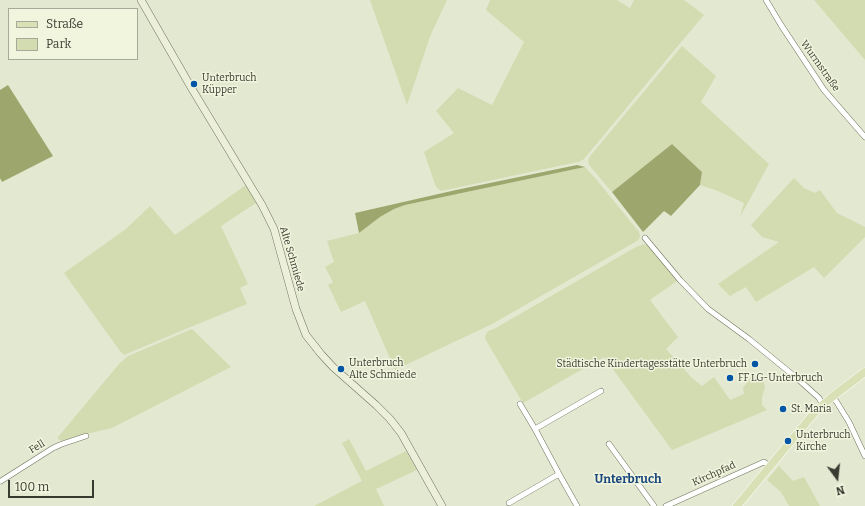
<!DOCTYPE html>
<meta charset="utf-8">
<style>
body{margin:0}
#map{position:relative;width:865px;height:506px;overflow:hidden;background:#e3e8d1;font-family:Bitter,serif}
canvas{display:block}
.legend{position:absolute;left:8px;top:8px;width:130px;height:52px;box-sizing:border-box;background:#f1f5de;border:1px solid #a7aa99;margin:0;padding:5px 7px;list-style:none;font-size:12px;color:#393a31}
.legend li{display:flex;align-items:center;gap:8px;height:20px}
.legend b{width:20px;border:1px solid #a7aa99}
.north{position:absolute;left:817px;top:458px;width:40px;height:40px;-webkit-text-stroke:3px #f1f5de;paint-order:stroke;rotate:165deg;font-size:11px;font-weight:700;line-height:16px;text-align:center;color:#393a31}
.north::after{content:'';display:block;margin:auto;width:14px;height:18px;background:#393a31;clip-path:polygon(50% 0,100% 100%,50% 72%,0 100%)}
.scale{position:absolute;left:8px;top:480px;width:86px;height:18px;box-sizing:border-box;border:2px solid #393a31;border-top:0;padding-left:5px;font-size:12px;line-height:14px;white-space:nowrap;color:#393a31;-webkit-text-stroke:3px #f1f5de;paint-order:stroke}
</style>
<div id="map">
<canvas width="865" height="506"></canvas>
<ul class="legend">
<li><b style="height:5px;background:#d9e0b5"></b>Straße</li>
<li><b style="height:11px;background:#d3dbb1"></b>Park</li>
</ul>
<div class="north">N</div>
<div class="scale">100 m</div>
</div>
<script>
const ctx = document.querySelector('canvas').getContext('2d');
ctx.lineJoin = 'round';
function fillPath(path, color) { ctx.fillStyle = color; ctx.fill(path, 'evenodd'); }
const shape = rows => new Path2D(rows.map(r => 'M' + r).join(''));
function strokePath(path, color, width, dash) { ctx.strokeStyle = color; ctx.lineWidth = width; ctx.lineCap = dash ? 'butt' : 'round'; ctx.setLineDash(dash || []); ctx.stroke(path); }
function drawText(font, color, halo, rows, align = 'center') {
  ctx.font = font + ' Bitter,serif'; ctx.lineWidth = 3; ctx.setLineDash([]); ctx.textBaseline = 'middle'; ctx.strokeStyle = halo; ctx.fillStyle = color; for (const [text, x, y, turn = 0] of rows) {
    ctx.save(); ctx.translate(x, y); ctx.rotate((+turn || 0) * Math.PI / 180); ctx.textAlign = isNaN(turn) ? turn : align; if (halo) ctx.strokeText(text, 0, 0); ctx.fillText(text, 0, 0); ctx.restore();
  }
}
const green = shape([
 [370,0,447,0,431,34,407,105],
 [490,0,617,0,630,8,634,0,684,0,704,15,682,41,584,159,579,162,568,164,441,191,436,187,424,152,454,133,436,111,458,88,492,105,524,42,486,10],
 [814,0,865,0,865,60],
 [682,46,716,76,701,102,769,164,740,217,744,203,718,191,700,185,702,172,672,144,612,192,589,165,588,160,591,155],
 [585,167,596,179,639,232,640,236,639,239,637,241,492,324,395,370,365,301,341,312,328,285,333,282,325,267,334,262,327,241,359,233,380,217,394,209,405,205],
 [794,178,804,188,815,193,820,190,837,213,865,227,865,237,824,278,814,267,756,302,746,287,730,296,718,284,779,242,762,237,751,225],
 [246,185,256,203,221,226,248,284,240,288,247,304,188,328,124,355,120,351,64,273,126,229,150,206,175,235],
 [644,244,649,246,677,281,650,300,678,337,666,349,692,378,702,386,714,377,730,400,744,394,743,388,754,373,762,379,765,386,764,391,762,397,762,405,767,410,672,450,604,357,523,403,487,342,485,338,486,334,488,331,494,329,636,247],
 [192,329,231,367,112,428,77,436,62,441,58,439,58,437,119,364,128,356],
 [349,439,366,471,406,451,417,470,376,489,384,506,314,506,362,481,342,443],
 [779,466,793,481,804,477,820,506,789,506,781,492,767,480]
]);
const forest = shape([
 [8,85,53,156,2,182,0,178,0,90],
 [672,144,702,172,700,185,671,216,664,211,643,232,612,192],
 [577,165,585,167,405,205,394,209,380,217,359,233,355,213,456,190]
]);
const street = shape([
 [766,0,781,25,824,90,865,137],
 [645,238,680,280,708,309,749,339,799,380,819,398,823,405],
 [832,397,836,401,849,422,865,456],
 [520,404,535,429,559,474,577,506],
 [535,429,601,391],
 [609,444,654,506],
 [1,481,53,448,62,444,86,436],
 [509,503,559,474],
 [666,506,764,462,770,466]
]);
const secondary = shape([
 [141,0,192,89,262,205,274,229,296,309,306,335,321,354,333,367,376,405,390,419,401,433,442,506]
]);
const primary = shape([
 [737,506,815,412,832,397,865,372]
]);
const markers = [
 [194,84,4,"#0056a4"],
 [755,364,4,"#0056a4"],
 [341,369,4,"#0056a4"],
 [730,378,4,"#0056a4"],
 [783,409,4,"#0056a4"],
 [788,441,4,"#0056a4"]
];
const streetNames = [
 ["Wurmstraße",820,66,55],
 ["Alte Schmiede",292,259,74],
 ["Fell",37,447,-31],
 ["Kirchpfad",714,474,-24]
];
const poiNames = [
 ["Unterbruch",202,78],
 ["Küpper",202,90],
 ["Unterbruch",349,363],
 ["Alte Schmiede",349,375],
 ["Städtische Kindertagesstätte Unterbruch",747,364,"right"],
 ["FF LG-Unterbruch",738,378],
 ["St. Maria",791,409],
 ["Unterbruch",796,435],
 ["Kirche",796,447]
];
const quarterNames = [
 ["Unterbruch",628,480]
];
fillPath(green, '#d3dbb1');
fillPath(forest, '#9da76d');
strokePath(street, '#6e725d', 6);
strokePath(secondary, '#6e725d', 8);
strokePath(primary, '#fff', 9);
strokePath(street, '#fff', 5);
strokePath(secondary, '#ecefda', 7);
strokePath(primary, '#d9e0b5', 8);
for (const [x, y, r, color] of markers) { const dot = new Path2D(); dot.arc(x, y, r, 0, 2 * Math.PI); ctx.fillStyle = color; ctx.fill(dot); strokePath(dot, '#f1f5de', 1.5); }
drawText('10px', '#393a31', '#f1f5de', streetNames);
drawText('10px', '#393a31', '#f1f5de', poiNames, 'left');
drawText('bold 12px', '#1a487c', '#f1f5de', quarterNames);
</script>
